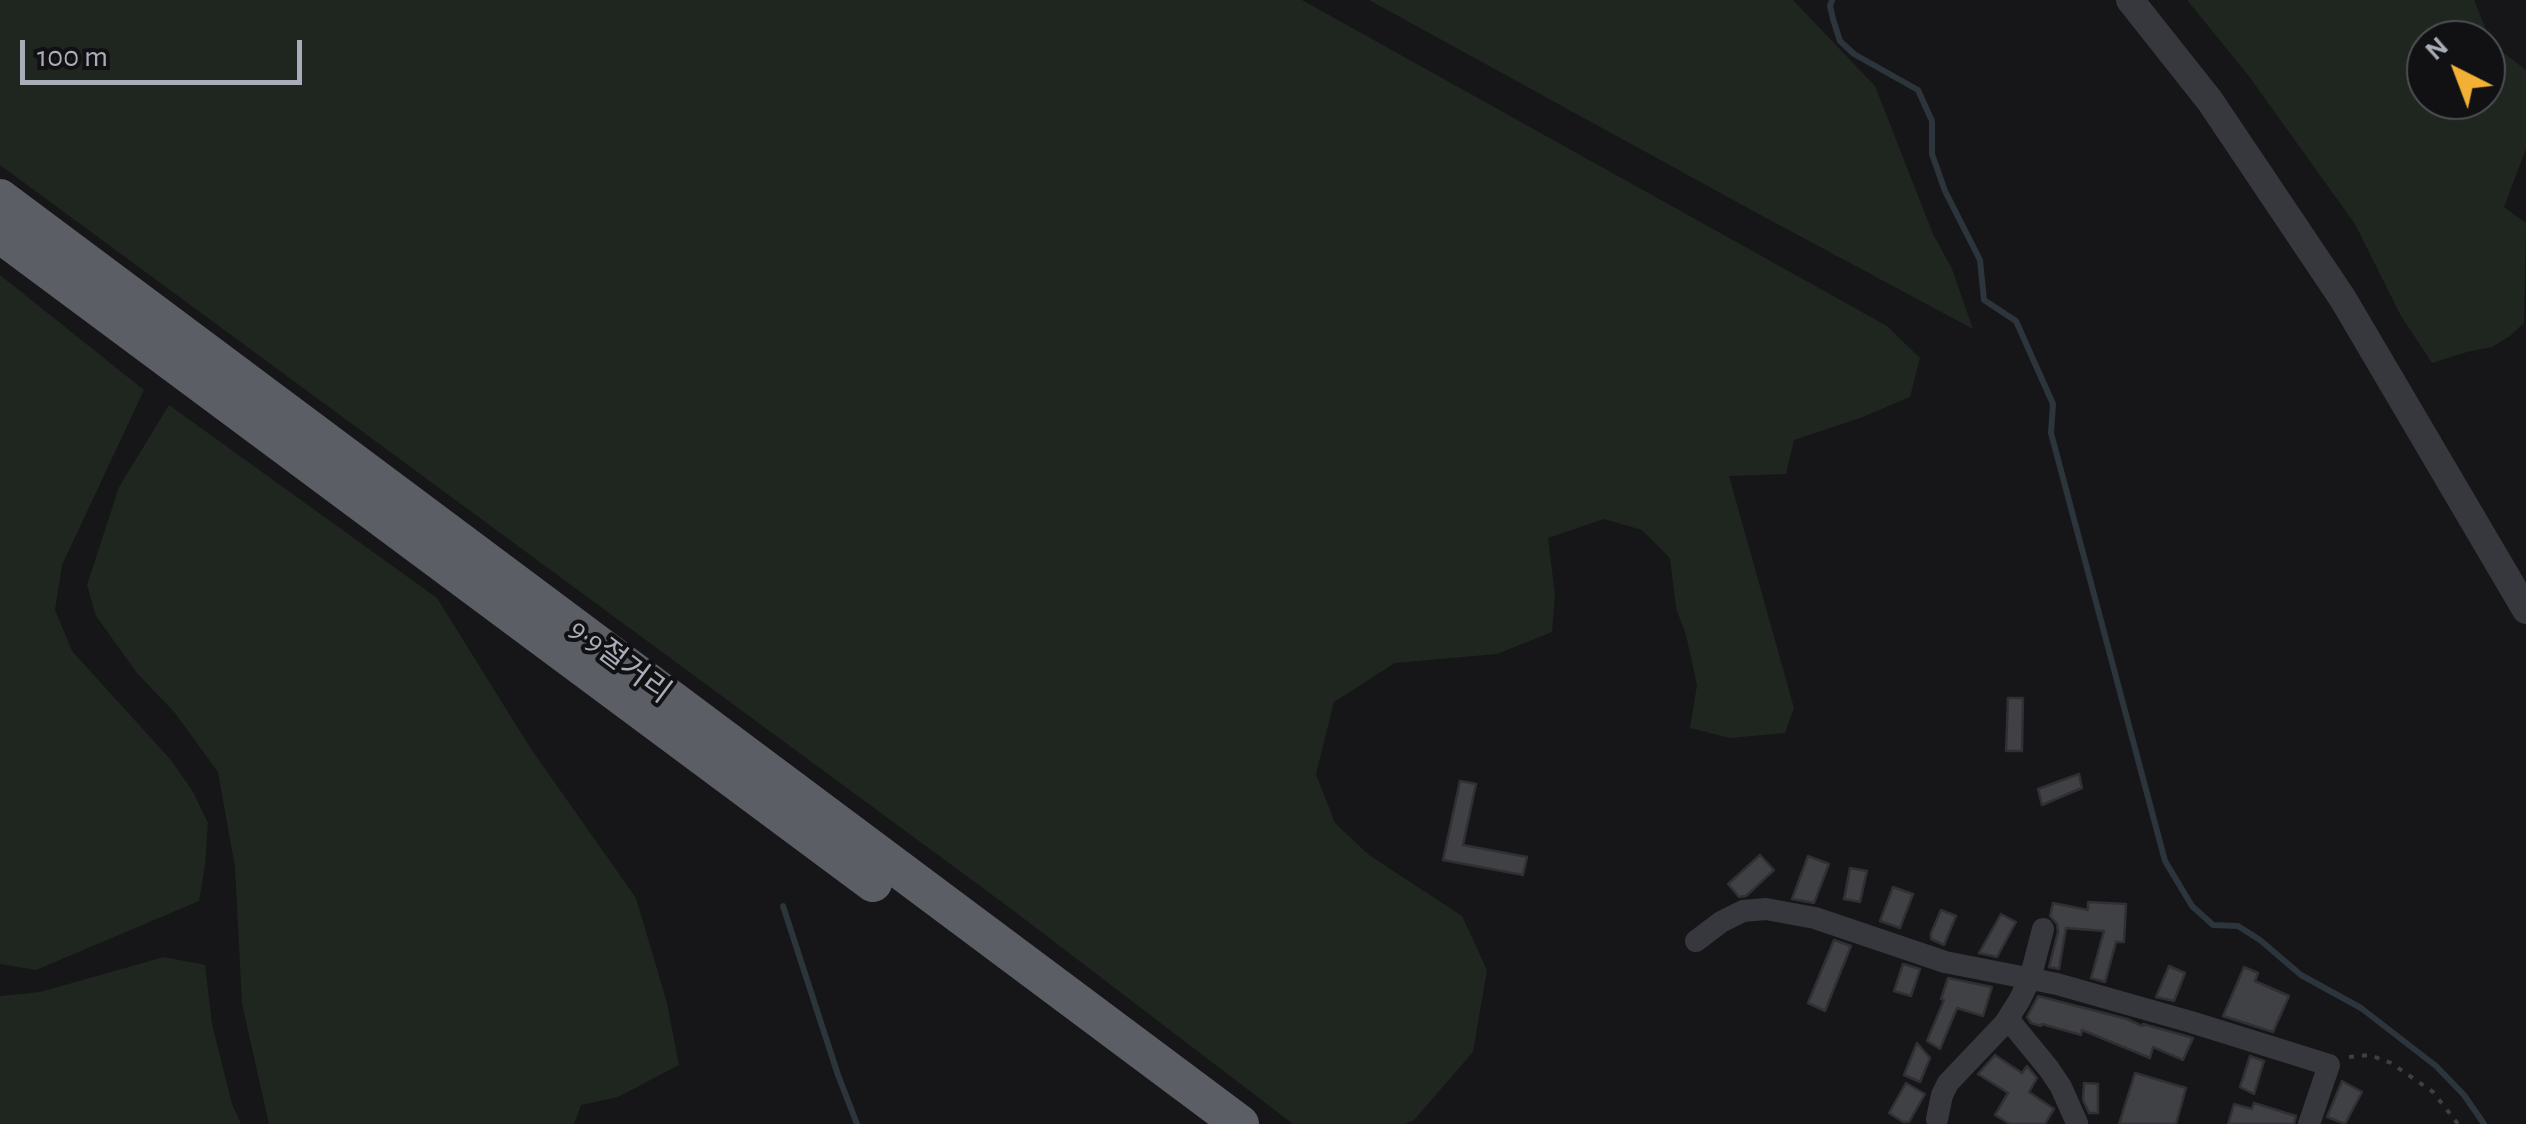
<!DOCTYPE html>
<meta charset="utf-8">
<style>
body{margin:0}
#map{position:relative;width:2526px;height:1124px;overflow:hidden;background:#161618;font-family:"Alegreya Sans",sans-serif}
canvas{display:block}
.north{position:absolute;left:2406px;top:20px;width:100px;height:100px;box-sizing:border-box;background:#111113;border:2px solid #4d4f55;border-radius:50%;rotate:318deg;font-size:28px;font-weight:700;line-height:40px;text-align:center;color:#a8adb8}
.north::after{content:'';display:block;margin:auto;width:35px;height:45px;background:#f2b134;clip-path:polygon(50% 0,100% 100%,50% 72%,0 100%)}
.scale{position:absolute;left:20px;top:40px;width:282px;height:45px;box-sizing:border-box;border:5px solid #a8adb8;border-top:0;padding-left:12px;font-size:30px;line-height:35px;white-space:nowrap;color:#a8adb8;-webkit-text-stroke:8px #111113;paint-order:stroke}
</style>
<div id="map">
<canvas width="2526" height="1124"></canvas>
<div class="north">N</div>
<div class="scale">100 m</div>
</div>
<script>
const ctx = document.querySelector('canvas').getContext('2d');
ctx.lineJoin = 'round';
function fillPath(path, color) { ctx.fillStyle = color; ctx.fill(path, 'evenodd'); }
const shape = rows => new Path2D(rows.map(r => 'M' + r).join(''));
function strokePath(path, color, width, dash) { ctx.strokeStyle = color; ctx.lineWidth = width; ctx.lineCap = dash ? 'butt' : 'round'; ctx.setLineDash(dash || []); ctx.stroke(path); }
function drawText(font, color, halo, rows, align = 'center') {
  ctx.font = font + ' "Alegreya Sans","Noto Sans KR",sans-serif'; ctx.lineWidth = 8; ctx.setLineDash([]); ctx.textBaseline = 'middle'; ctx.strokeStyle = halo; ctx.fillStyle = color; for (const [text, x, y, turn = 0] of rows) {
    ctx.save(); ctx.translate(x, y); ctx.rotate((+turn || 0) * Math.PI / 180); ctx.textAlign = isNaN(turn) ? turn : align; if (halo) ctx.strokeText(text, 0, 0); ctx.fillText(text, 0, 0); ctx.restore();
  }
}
const green = shape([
 [0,0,1302,0,1887,326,1920,358,1910,397,1860,418,1794,440,1786,474,1729,476,1794,708,1785,733,1730,738,1690,728,1697,685,1686,635,1676,608,1670,558,1642,530,1604,519,1548,538,1555,595,1552,632,1497,654,1395,663,1334,702,1316,774,1335,823,1369,855,1462,916,1487,970,1473,1052,1414,1120,1405,1124,1293,1124,1006,905,0,165],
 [1369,0,1793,0,1875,86,1933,234,1952,269,1973,329,1755,212],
 [2187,0,2474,0,2492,44,2526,70,2526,149,2504,207,2526,223,2524,323,2510,336,2492,347,2467,352,2432,363,2401,316,2355,224,2248,75],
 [2426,40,2486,40,2486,100,2426,100],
 [0,275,144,390,62,565,55,610,72,651,170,759,192,790,208,823,205,865,199,901,36,970,0,964],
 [169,405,437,598,531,749,636,898,667,1003,679,1065,618,1097,581,1105,574,1124,269,1124,242,1004,235,867,218,772,175,713,137,673,96,616,87,585,119,487],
 [164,957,205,965,212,1024,232,1104,241,1124,0,1124,0,996,40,992]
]);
const stream = shape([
 [1832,0,1830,6,1833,19,1840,41,1854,54,1918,90,1932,121,1932,154,1945,191,1980,260,1984,300,2016,321,2053,404,2051,433,2165,861,2192,906,2213,925,2238,926,2260,940,2301,975,2361,1008,2436,1066,2464,1095,2484,1124],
 [783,906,838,1075,857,1124]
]);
const building = shape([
 [2008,698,2023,698,2022,751,2006,751,2008,698],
 [2079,774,2082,788,2042,805,2038,789,2079,774],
 [1460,781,1476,784,1463,845,1527,857,1523,875,1443,860,1460,781],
 [1760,855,1774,870,1746,896,1739,897,1728,884,1760,855],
 [1808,856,1829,864,1814,903,1792,899,1808,856],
 [1850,868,1867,871,1860,902,1844,899,1850,868],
 [1893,887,1913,894,1900,928,1880,921,1893,887],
 [2088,902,2126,904,2124,942,2116,942,2105,982,2091,978,2104,931,2066,928,2059,969,2049,967,2058,932,2057,924,2050,916,2053,903,2088,910,2088,902],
 [1941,910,1956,916,1944,945,1931,939,1931,933,1941,910],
 [2001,914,2016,922,1997,957,1979,953,2001,914],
 [1834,940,1851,946,1825,1011,1808,1003,1834,940],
 [1903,964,1920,969,1911,996,1894,991,1903,964],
 [2169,966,2185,973,2174,1001,2156,997,2169,966],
 [2244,967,2258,973,2255,981,2289,996,2273,1032,2223,1016,2244,967],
 [1948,978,1992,987,1983,1016,1957,1008,1940,1049,1927,1041,1944,1000,1941,999,1948,978],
 [2038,996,2127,1019,2142,1026,2143,1024,2193,1038,2183,1060,2153,1047,2150,1058,2082,1030,2081,1035,2042,1024,2041,1026,2031,1023,2027,1017,2038,996],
 [1917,1043,1930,1058,1920,1082,1904,1075,1917,1043],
 [1995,1055,2022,1073,2027,1066,2037,1078,2029,1092,2054,1109,2045,1124,2010,1124,1995,1115,2008,1093,1978,1074,1995,1055],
 [2250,1056,2264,1061,2254,1094,2240,1087,2250,1056],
 [2135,1073,2186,1088,2176,1124,2119,1124,2135,1073],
 [2342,1081,2362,1092,2345,1124,2327,1117,2342,1081],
 [1906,1083,1925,1094,1909,1122,1903,1122,1889,1113,1906,1083],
 [2084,1083,2098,1084,2098,1113,2089,1113,2083,1100,2084,1083],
 [2254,1103,2296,1116,2294,1124,2228,1124,2234,1104,2252,1109,2254,1103]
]);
const path = shape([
 [2349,1057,2370,1055,2391,1063,2433,1092,2458,1124]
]);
const minor = shape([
 [1696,941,1721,922,1743,911,1766,909,1815,918,1945,962,2057,984,2191,1022,2329,1065,2309,1124],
 [2008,1019,2049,1069,2061,1087,2077,1123],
 [1937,1119,1942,1095,1948,1083,2005,1023,2019,1001,2030,979,2043,929]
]);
const tertiary = shape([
 [2130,0,2210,101,2343,299,2526,610]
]);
const trunk = shape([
 [0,198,1240,1124],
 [0,234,873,883]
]);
const streetNames = [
 ["9·9절거리",620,661,37]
];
fillPath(green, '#1e261f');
strokePath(stream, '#2c353c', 6);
fillPath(building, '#404145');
strokePath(building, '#303034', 2.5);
strokePath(path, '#3d3f44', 4, [5, 8]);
strokePath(minor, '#37383d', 22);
strokePath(tertiary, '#37383d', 28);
strokePath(trunk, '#5b5e65', 38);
drawText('30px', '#a8adb8', '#111113', streetNames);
</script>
